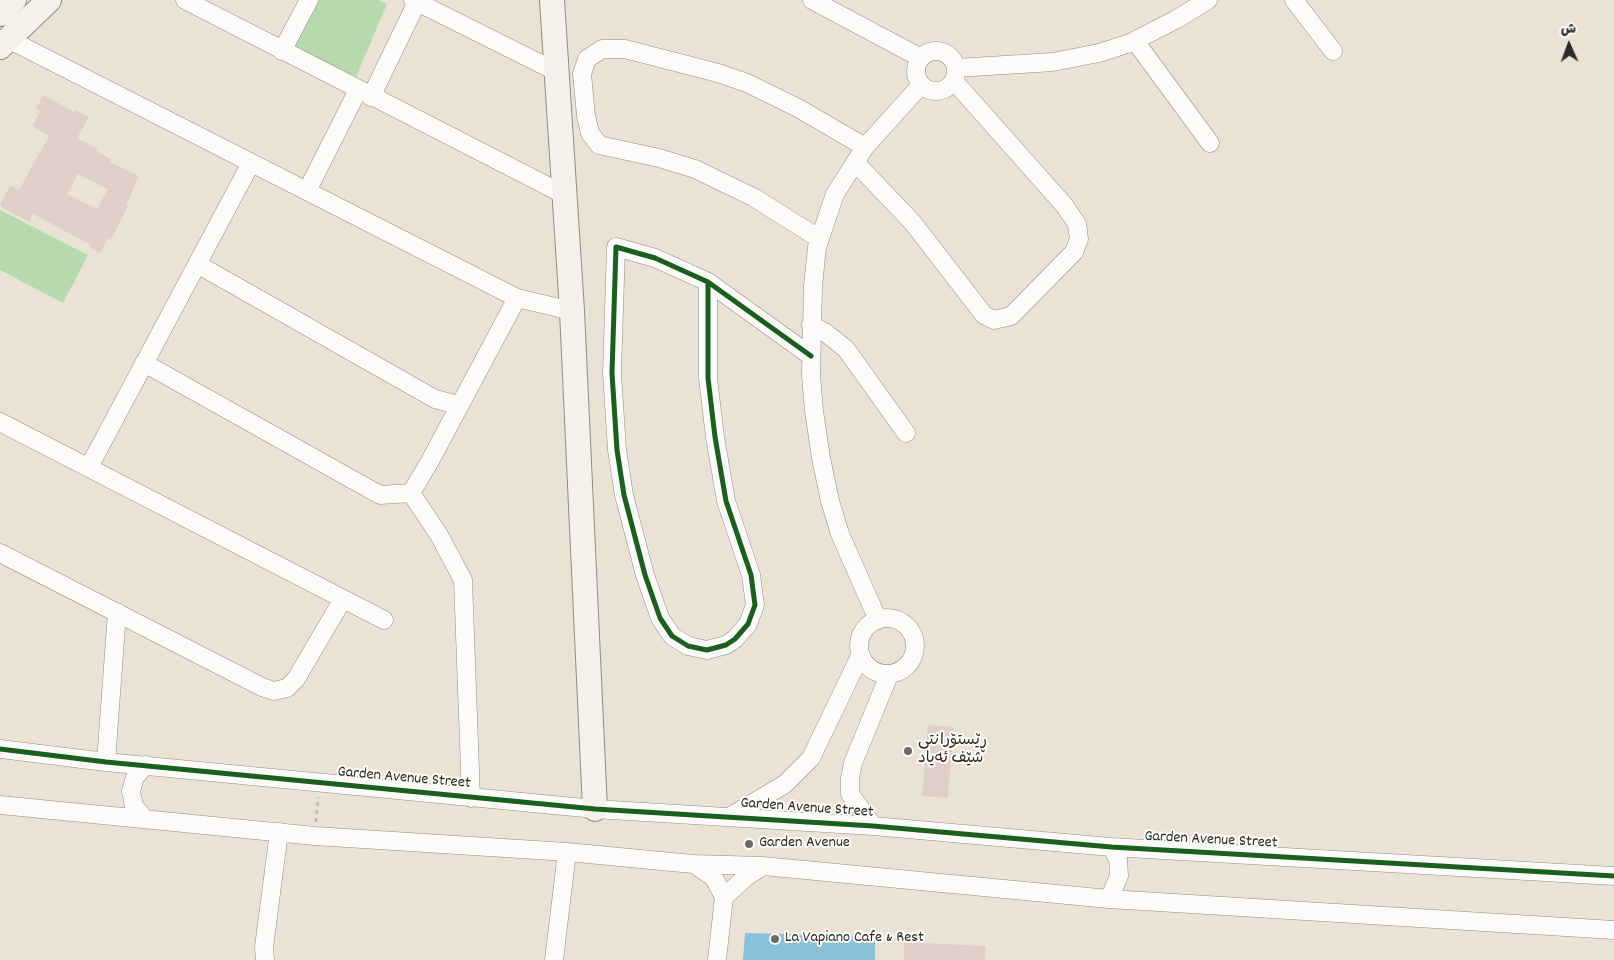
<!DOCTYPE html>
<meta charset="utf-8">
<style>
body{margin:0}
#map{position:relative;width:1614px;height:960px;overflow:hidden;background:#eae3d5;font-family:Dekko,"Playpen Sans Arabic",sans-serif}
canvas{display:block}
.north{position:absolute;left:1544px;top:20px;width:50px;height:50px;-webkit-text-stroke:4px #fdfcf7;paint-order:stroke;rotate:358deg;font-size:14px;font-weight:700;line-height:20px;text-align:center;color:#2b2b2b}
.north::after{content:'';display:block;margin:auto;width:18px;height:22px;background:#2b2b2b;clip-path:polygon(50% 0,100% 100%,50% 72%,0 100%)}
</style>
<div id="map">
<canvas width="1614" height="960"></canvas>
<div class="north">ش</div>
</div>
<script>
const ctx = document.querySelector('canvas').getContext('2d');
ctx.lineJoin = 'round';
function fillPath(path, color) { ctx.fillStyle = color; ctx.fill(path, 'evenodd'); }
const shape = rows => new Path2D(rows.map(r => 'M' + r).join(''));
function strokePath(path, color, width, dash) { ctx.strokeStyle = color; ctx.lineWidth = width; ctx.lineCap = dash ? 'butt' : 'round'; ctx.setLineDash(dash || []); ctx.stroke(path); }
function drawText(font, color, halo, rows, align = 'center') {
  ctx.font = font + ' Dekko,"Playpen Sans Arabic",sans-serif'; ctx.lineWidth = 4; ctx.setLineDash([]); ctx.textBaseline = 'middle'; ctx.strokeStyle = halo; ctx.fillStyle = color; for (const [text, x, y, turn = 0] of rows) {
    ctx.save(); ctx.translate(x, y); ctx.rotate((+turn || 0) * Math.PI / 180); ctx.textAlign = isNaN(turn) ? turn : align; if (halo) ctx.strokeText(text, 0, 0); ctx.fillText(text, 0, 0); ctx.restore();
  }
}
const green = shape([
 [319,0,378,0,387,4,356,77,292,48],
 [0,210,88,255,63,303,0,270]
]);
const water = shape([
 [745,933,875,936,875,960,743,960]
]);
const building = shape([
 [43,95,74,112,75,110,89,117,77,138,98,149,96,151,111,159,110,162,139,176,126,206,128,206,111,240,108,238,100,253,89,247,91,245,33,214,29,222,0,206,10,185,19,190,49,136,32,126,41,111,36,109],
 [78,174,108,189,97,209,67,194],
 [928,725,954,727,948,798,922,796],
 [904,942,986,946,985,960,904,960]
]);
const path = shape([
 [316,822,318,797]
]);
const street = shape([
 [185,0,563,194],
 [413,0,555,71],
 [812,0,921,58],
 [1294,0,1333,51],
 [8,39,517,298,572,311],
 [1135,41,1210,143],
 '916 71a20 20 0 1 1 40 0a20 20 0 1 1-40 0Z',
 [282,51,309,0],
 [956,68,1053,62,1099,53,1130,43,1175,20,1208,0],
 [371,97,417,2],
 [855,162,913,223,984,315,994,320,1011,316,1074,252,1079,239,1077,224,1064,205,954,81],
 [307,191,358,90],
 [820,239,753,197,695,169,659,158,599,145,590,133,586,116,582,74,587,59,602,49,625,49,718,73,747,83,798,108,865,147],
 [197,264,435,399,458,405],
 [708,282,708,378,715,437,726,501,751,575,755,605,748,624,735,639,726,645,707,650,688,646,672,636,660,618,645,575,624,495,617,450,612,373,616,247,655,258,708,282,811,356],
 [811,325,826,333,846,349,906,433],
 [144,363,380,495,411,493,430,461,517,298],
 [0,422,384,620],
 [89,467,251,163],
 [411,493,439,535,463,580,471,798],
 [0,553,262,687,274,691,287,688,296,679,343,599],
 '859 646a28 28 0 1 1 56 0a28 28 0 1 1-56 0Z',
 [878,620,840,534,830,501,821,458,814,411,811,375,813,286,817,247,835,194,865,147,921,85],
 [0,749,106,762,595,809,873,826,1111,847,1614,876],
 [106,762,117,612],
 [0,805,315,836,567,852,693,864,763,866,1109,899,1614,930],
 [731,816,785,784,811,758,860,656],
 [144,818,134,806,131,791,135,777,146,765],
 [873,826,850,794,850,778,853,763,889,675],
 [694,864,714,878,724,897,717,960],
 [724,897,746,877,763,866],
 [1109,899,1119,876,1118,859,1111,847],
 [265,960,264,947,279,832],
 [554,960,567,852]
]);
const secondary = shape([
 [552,0,572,311,595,809],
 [0,14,14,0],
 [0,47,49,0]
]);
const cycleway = shape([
 [708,282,708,378,715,437,726,501,751,575,755,605,748,624,735,639,726,645,707,650,688,646,672,636,660,618,645,575,624,495,617,450,612,373,616,247,655,258,708,282,811,356],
 [0,749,106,762,595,809,873,826,1111,847,1614,876]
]);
const markers = [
 [908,751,5,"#6e6b66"],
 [749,844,5,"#6e6b66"],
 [775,939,5,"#6e6b66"]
];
const poiNames = [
 ["ڕێستۆرانتی",918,742],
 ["شێف ئەیاد",918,760],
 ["Garden Avenue",759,844],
 ["La Vapiano Cafe & Rest",785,939]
];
const streetNames = [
 ["Garden Avenue Street",404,779,5],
 ["Garden Avenue Street",807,809,4],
 ["Garden Avenue Street",1211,841,3]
];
fillPath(green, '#b7daad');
fillPath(water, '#89c1d9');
fillPath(building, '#e0cfc8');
strokePath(street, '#908d86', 19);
strokePath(secondary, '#908d86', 26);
strokePath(path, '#bdbcba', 2.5, [4, 4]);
strokePath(street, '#fcfbf9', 18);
strokePath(secondary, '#f5f1ea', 24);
strokePath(cycleway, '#1b5e20', 5);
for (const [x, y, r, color] of markers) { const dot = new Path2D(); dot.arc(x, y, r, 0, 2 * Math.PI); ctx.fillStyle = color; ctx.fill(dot); strokePath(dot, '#fdfcf7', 2); }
drawText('16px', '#2b2b2b', '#fdfcf7', poiNames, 'left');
drawText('16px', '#2b2b2b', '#fdfcf7', streetNames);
</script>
